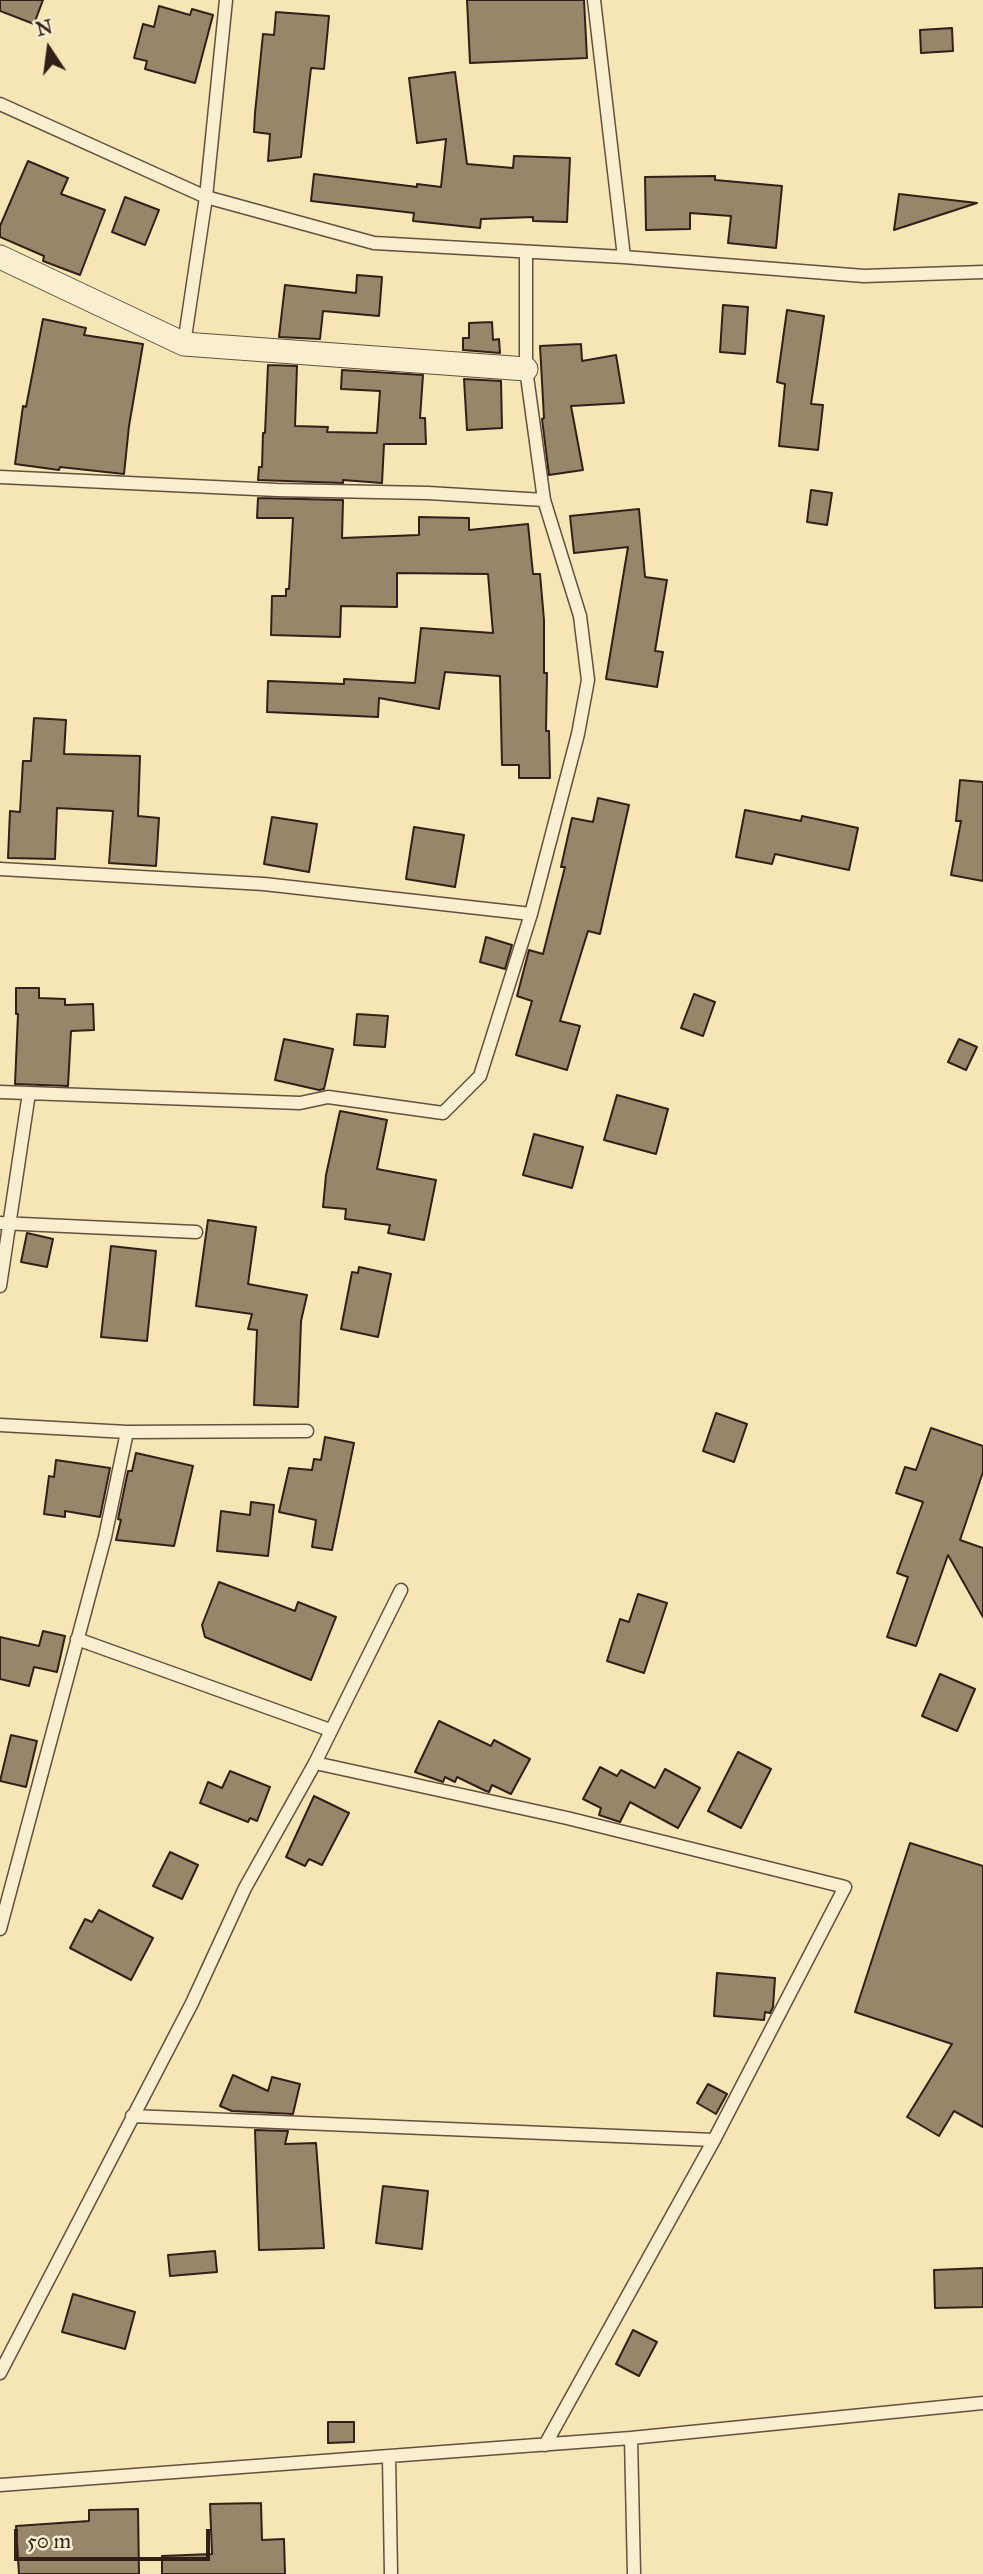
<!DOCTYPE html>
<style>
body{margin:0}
#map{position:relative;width:983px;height:2574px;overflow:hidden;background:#f6e5b5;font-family:"IM FELL Great Primer",serif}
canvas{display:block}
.north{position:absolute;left:14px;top:14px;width:70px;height:70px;-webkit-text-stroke:5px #f9eecf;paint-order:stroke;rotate:347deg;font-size:19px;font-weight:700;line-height:28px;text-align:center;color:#321f18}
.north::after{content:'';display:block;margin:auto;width:24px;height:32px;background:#321f18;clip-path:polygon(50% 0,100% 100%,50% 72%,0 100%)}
.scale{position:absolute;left:14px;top:2529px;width:196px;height:32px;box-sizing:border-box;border:4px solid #321f18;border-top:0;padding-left:9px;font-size:21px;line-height:24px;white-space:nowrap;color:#321f18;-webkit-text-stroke:5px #f9eecf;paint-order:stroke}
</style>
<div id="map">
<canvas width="983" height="2574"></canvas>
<div class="north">N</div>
<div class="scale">50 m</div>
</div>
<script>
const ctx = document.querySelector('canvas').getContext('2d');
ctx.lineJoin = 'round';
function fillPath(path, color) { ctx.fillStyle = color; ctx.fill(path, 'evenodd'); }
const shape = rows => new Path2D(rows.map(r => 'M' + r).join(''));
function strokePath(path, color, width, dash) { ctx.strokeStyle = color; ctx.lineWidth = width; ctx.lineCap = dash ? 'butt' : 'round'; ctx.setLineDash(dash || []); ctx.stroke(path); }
const building = shape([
 [0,0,43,0,34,24,0,11,0,0],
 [467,0,584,0,587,58,470,63,467,0],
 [159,6,190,15,192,9,213,15,195,83,145,69,147,61,134,58,143,24,154,27,159,6],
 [276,12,329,16,324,69,311,68,301,157,268,161,270,134,254,132,255,113,263,34,274,35,276,12],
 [952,28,953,51,921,53,920,30,952,28],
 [455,72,467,164,513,168,514,156,570,158,567,222,533,221,533,217,481,219,480,228,413,221,414,213,311,201,314,174,417,187,417,184,441,187,446,139,417,143,409,78,455,72],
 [28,161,68,178,61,194,105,210,80,275,43,261,44,256,0,237,0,226,28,161],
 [715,176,715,180,782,186,776,248,728,243,731,216,690,213,690,229,646,230,645,177,715,176],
 [899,194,977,203,894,230,899,194],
 [125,197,159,210,145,245,112,232,125,197],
 [357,275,382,277,379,316,323,311,320,339,279,337,285,285,356,293,357,275],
 [723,305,748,307,745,354,720,352,723,305],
 [787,310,824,316,811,404,823,405,818,450,779,446,785,384,777,382,787,310],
 [43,319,86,328,84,335,143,344,129,426,124,474,60,467,59,470,15,464,23,406,26,407,43,319],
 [492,322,493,340,499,339,500,353,463,350,463,338,469,338,469,323,492,322],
 [581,344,582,361,616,355,624,403,571,406,583,470,549,475,542,419,544,418,540,346,581,344],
 [268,365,297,366,295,426,328,427,327,432,377,433,380,391,341,389,342,370,423,375,420,418,425,418,426,444,384,444,382,483,343,480,343,483,258,480,259,467,262,467,263,433,265,433,268,365],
 [464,379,501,381,502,428,467,430,464,379],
 [811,490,832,493,827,525,807,522,811,490],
 [258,498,343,500,342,538,419,535,419,517,469,518,469,530,528,524,533,574,540,574,544,620,544,673,547,673,546,731,549,731,550,778,519,778,519,765,502,765,500,676,445,672,439,709,379,698,378,717,267,712,268,681,344,684,344,679,415,683,421,628,493,633,488,574,397,573,397,607,341,606,340,637,271,635,272,596,286,596,286,589,289,589,293,518,257,518,258,498],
 [639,509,645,577,667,580,655,651,663,652,657,687,606,679,628,547,574,553,570,516,639,509],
 [34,718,66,720,64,754,140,756,138,816,159,818,156,866,109,863,113,811,57,808,55,859,8,858,10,811,20,812,23,761,31,761,34,718],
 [960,780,983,782,983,881,951,875,961,821,956,821,960,780],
 [598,798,629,805,600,934,588,931,560,1021,580,1026,567,1070,516,1055,532,1001,517,996,529,950,543,954,565,867,561,867,572,818,593,822,598,798],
 [745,810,801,821,802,816,858,828,849,870,775,854,772,864,736,857,745,810],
 [272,817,317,824,309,872,264,864,272,817],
 [414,827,464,835,455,887,406,879,414,827],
 [486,937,512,945,505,969,480,962,486,937],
 [16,988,39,988,39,998,65,999,65,1005,93,1004,94,1030,71,1031,68,1086,15,1084,18,1014,16,1014,16,988],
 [694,994,715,1002,703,1036,681,1028,694,994],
 [357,1014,388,1016,385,1047,354,1045,357,1014],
 [284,1039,333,1049,324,1089,319,1090,275,1080,284,1039],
 [959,1039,977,1047,966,1070,948,1062,959,1039],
 [617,1095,668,1109,656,1154,604,1140,617,1095],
 [340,1111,387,1120,377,1169,436,1180,424,1240,388,1233,390,1225,345,1219,346,1209,323,1207,326,1175,340,1111],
 [534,1134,583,1147,572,1188,523,1175,534,1134],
 [208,1220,256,1227,248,1284,307,1295,301,1321,298,1407,254,1405,257,1330,248,1329,252,1314,196,1306,208,1220],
 [27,1233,53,1239,47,1267,21,1262,27,1233],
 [111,1246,156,1251,147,1341,101,1337,111,1246],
 [359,1267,391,1274,378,1337,341,1329,352,1272,358,1273,359,1267],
 [716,1413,747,1424,734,1462,703,1451,716,1413],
 [931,1428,983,1446,983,1472,960,1540,983,1548,983,1617,948,1555,916,1646,887,1637,908,1577,897,1573,923,1502,896,1493,905,1467,916,1470,931,1428],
 [325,1437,354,1443,332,1550,312,1547,316,1520,279,1512,289,1468,312,1470,314,1459,321,1460,325,1437],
 [136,1453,193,1466,174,1546,116,1540,121,1520,118,1519,128,1471,132,1471,136,1453],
 [56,1460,110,1468,100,1517,65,1511,65,1517,44,1514,49,1476,54,1477,56,1460],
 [251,1502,274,1505,268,1556,217,1551,221,1511,250,1515,251,1502],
 [219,1582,295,1611,298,1602,336,1617,311,1680,205,1637,202,1625,219,1582],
 [638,1594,667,1603,644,1673,607,1661,620,1619,629,1622,638,1594],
 [43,1631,65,1636,57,1672,34,1667,29,1686,0,1679,0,1637,39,1646,43,1631],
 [940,1674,975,1689,957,1731,922,1716,940,1674],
 [439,1721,491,1746,494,1740,530,1759,511,1794,492,1785,489,1792,486,1791,457,1777,455,1782,445,1777,443,1782,415,1772,439,1721],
 [11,1735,37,1741,26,1787,0,1781,11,1735],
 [738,1752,771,1769,741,1828,708,1811,738,1752],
 [600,1767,617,1776,621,1770,655,1788,665,1769,700,1788,678,1828,630,1802,620,1822,599,1815,601,1808,583,1799,600,1767],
 [230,1771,270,1787,257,1821,250,1818,248,1822,200,1803,208,1782,222,1788,230,1771],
 [314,1796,349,1813,322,1865,309,1859,305,1866,286,1857,314,1796],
 [910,1843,983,1866,983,2127,954,2111,939,2136,907,2117,952,2044,855,2012,910,1843],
 [170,1852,198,1865,182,1899,153,1886,170,1852],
 [99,1910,153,1938,131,1980,70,1948,85,1919,92,1922,99,1910],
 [717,1973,775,1978,773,2007,770,2013,765,2012,764,2020,714,2016,717,1973],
 [233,2075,268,2091,272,2077,300,2084,293,2114,232,2111,220,2106,233,2075],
 [708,2084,727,2094,716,2114,697,2103,708,2084],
 [255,2130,288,2131,285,2144,316,2143,324,2248,259,2250,255,2130],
 [383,2186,428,2191,422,2249,376,2243,383,2186],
 [215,2251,217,2272,170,2276,168,2255,215,2251],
 [983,2268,983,2307,935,2308,934,2270,983,2268],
 [73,2294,135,2312,125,2349,62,2332,73,2294],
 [633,2330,657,2342,639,2376,616,2364,633,2330],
 [328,2422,354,2422,354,2442,328,2443,328,2422],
 [261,2503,262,2540,284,2539,285,2574,162,2574,162,2556,212,2554,210,2504,261,2503],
 [138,2509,139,2574,19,2574,16,2526,89,2521,89,2510,138,2509]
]);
const service = shape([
 [226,0,206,197,374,243,624,257,864,276,983,272],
 [594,0,624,257],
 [0,104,206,197,184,344],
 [0,477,277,490,428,493,544,500],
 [0,869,264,884,531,914],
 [0,1092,300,1103,328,1097,443,1113,480,1076,531,914,578,734,588,680,580,616,544,500,526,369,526,253],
 [0,1223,196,1232],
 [0,1286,29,1093],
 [0,1425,127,1432,307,1431],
 [77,1639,330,1730],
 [315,1763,567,1818,845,1887,714,2140,545,2445],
 [0,1929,105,1537,127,1432],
 [132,2116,714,2140],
 [0,2373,192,2003,245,1888,315,1763,401,1590],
 [631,2438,634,2574],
 [389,2457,391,2574],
 [0,2485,631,2438,983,2403]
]);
const minor = shape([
 [0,257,184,344,526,369]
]);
fillPath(building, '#98866a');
strokePath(building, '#321f18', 2);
strokePath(service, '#63503f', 15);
strokePath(minor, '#63503f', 25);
strokePath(service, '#f9eecf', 12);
strokePath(minor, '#f9eecf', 23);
</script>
